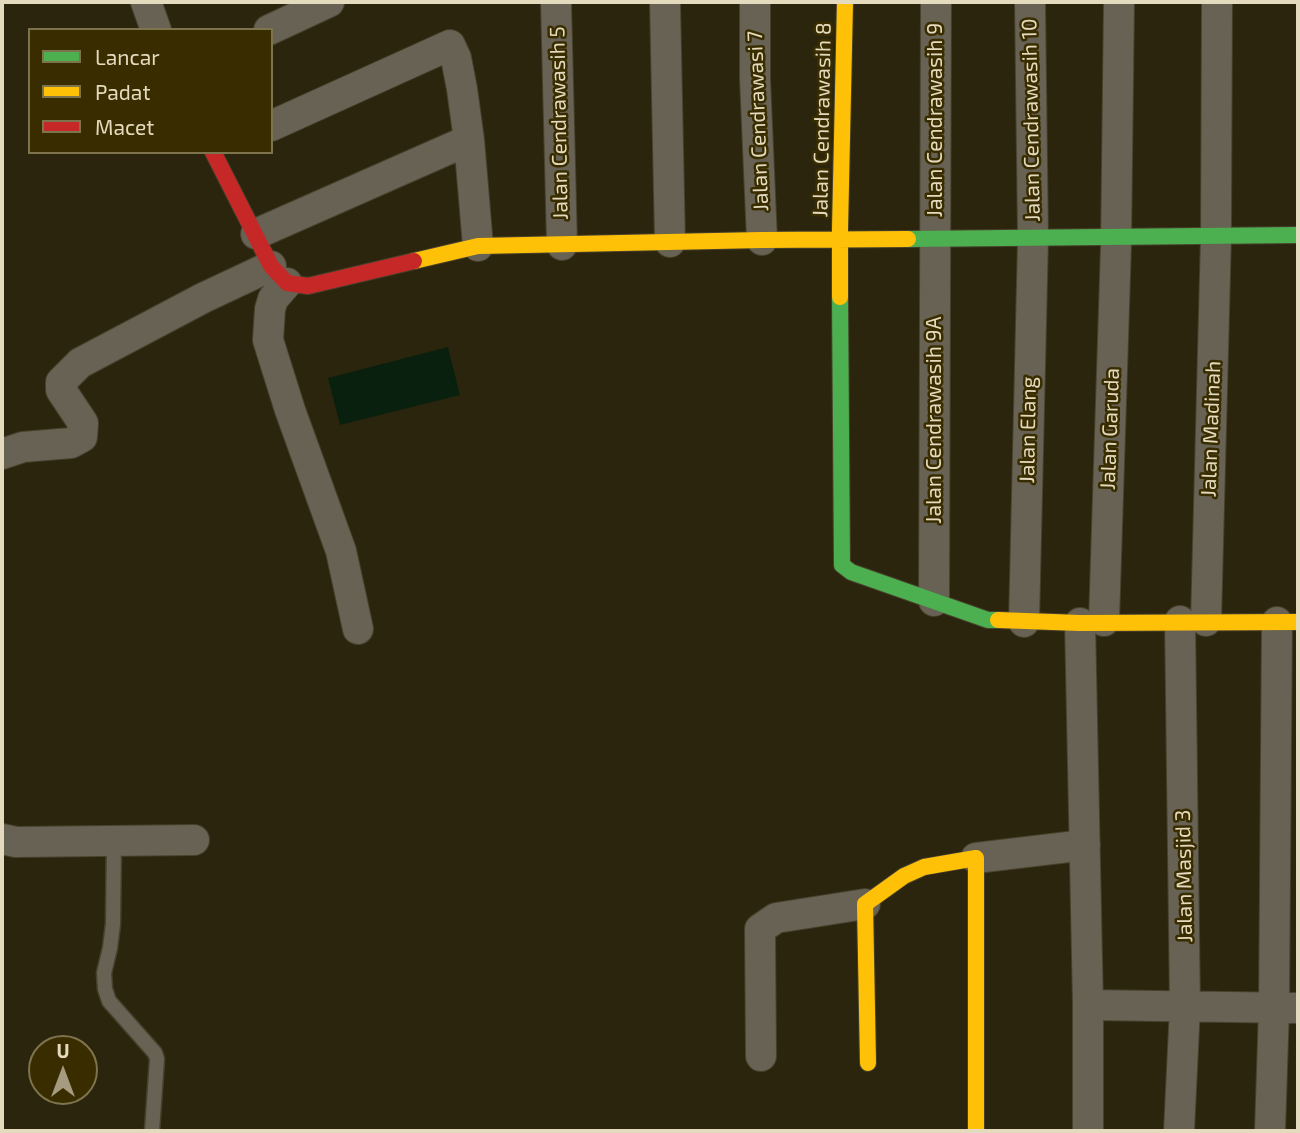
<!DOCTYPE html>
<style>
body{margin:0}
#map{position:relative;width:1300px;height:1133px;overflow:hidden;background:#2c250d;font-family:"Exo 2",sans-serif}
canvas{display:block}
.frame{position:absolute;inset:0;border:4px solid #e4dbbe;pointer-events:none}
.legend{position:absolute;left:28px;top:28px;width:245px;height:126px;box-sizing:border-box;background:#392d00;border:2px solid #7d734c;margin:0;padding:9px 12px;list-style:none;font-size:21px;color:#e4dbbe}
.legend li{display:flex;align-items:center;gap:14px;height:35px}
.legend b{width:35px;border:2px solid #7d734c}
.north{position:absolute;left:28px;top:1035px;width:70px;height:70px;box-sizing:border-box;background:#392d00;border:2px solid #7d734c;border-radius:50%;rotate:0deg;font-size:19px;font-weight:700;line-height:28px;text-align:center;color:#e4dbbe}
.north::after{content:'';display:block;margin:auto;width:24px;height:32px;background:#a49b80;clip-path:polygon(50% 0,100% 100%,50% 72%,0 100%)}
</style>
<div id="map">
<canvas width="1300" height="1133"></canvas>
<div class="frame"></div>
<ul class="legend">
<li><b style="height:9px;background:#4caf50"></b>Lancar</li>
<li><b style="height:9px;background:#ffc107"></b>Padat</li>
<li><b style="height:9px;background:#c62828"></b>Macet</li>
</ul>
<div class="north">U</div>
</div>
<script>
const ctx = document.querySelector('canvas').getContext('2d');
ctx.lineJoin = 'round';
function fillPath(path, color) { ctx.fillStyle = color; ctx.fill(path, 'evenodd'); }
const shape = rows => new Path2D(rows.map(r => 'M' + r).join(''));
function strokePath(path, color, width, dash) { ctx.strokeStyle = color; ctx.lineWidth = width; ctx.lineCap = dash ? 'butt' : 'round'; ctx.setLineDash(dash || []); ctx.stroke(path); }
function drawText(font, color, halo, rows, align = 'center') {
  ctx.font = font + ' "Exo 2",sans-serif'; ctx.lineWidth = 5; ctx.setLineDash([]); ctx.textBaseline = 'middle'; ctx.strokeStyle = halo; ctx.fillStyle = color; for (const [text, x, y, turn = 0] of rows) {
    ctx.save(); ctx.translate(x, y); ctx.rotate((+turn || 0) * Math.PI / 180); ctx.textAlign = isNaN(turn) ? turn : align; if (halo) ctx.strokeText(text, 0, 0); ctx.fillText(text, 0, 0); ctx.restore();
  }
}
const water = shape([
 [448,347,460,395,340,425,328,378]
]);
const lane = shape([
 [114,841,113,924,110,948,104,973,105,989,109,1001,155,1053,157,1059,152,1131]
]);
const street = shape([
 [146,2,156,30],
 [556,2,562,245],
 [665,2,670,242],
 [755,2,755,79,762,240],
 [269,30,329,2],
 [271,126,450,45,456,58,462,89,469,140,478,246],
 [256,234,469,140],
 [287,283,273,299,270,309,268,340,290,410,341,551,358,629],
 [2,454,23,447,71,443,82,437,83,423,61,390,61,382,80,363,203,298,271,266],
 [934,601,936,2],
 [1104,621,1116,245,1119,2],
 [1206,621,1216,236,1217,2],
 [1024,622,1033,239,1030,2],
 [1080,623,1088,1005,1088,1131],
 [2,839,16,842,194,840],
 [976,858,1085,845],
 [1088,1005,1298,1008],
 [761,1056,760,929,776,918,865,904],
 [1179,1131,1185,1007,1180,621],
 [1270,1131,1274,1008,1277,622]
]);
const fast = shape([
 [908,239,1298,235],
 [840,297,842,565,851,572,988,620,998,620]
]);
const slow = shape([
 [414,261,478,246,762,240,908,239],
 [840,297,840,229,845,2],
 [998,620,1080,623,1298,622],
 [868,1063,865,904,904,876,924,867,976,858,976,1131]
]);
const jam = shape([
 [213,152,271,266,287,283,308,286,414,261]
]);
const streetNames = [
 ["Jalan Cendrawasih 8",822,120,-89],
 ["Jalan Cendrawasih 9",935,120,-90],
 ["Jalan Cendrawasih 10",1031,120,-91],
 ["Jalan Cendrawasi 7",758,121,-92],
 ["Jalan Cendrawasih 5",559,123,-91],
 ["Jalan Cendrawasih 9A",934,420,-90],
 ["Jalan Garuda",1110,429,-88],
 ["Jalan Madinah",1211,429,-88],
 ["Jalan Elang",1028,430,-89],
 ["Jalan Masjid 3",1184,876,-91]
];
fillPath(water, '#09200f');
strokePath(lane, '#47402c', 17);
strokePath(street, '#47402c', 32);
strokePath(fast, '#47402c', 18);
strokePath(slow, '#47402c', 18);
strokePath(jam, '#47402c', 18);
strokePath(lane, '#676254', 14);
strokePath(street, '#676254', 30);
strokePath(fast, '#4caf50', 16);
strokePath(slow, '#ffc107', 16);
strokePath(jam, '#c62828', 16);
drawText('21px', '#e4dbbe', '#392d00', streetNames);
</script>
